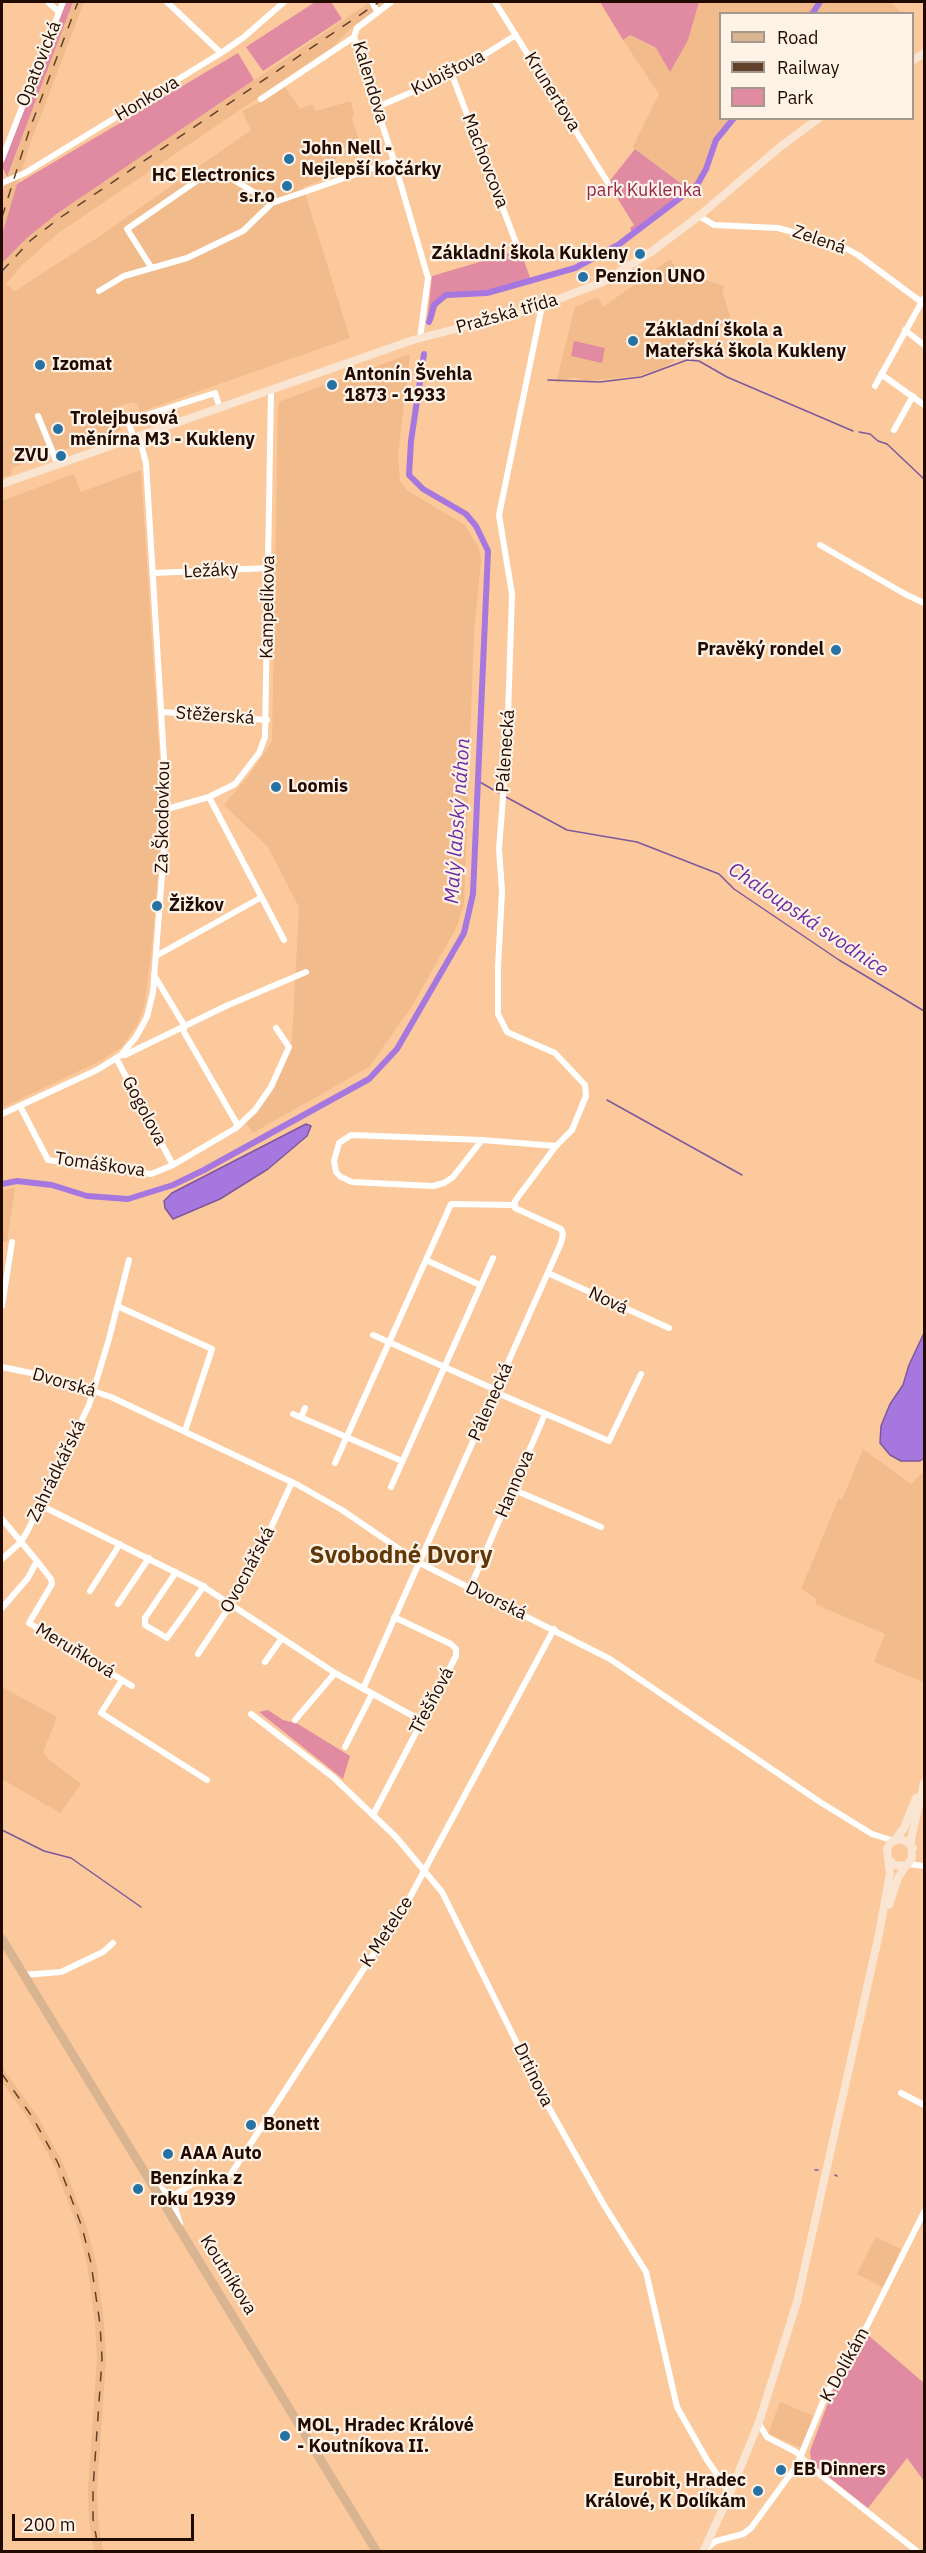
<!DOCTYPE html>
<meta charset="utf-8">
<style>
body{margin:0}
#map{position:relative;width:926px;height:2553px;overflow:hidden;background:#fbc99c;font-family:"IBM Plex Sans",sans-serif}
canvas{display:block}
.frame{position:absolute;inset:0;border:3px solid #210b00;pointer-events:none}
.legend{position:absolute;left:719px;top:12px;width:195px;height:108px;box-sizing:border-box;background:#fff2e7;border:2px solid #a6968b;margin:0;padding:8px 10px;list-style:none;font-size:18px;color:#210b00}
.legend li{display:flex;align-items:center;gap:12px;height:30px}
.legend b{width:30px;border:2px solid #a6968b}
.scale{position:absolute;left:12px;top:2514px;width:182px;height:27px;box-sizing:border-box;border:3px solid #210b00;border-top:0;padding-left:8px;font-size:18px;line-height:21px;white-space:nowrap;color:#210b00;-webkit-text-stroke:4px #fff2e7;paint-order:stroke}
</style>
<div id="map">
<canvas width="926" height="2553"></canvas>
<div class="frame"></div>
<ul class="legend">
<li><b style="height:8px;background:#d9b491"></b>Road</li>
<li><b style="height:8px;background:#5f412c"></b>Railway</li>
<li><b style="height:16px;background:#e08ba2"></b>Park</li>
</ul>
<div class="scale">200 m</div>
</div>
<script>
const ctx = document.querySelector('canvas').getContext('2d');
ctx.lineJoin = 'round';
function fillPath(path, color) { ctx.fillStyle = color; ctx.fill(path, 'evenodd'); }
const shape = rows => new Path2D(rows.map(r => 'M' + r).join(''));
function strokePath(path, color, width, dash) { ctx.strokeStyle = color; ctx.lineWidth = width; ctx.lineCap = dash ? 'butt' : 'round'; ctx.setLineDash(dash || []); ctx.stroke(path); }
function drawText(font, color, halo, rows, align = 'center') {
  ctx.font = font + ' "IBM Plex Sans",sans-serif'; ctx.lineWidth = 4.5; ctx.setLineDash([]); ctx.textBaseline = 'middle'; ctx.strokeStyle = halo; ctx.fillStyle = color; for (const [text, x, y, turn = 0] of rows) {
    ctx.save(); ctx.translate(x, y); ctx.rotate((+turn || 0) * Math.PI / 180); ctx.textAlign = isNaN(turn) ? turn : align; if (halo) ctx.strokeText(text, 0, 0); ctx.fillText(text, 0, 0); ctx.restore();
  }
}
const built = shape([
 [73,2,84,2,30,144,2,235,2,192],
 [370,2,389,2,351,28,334,46,57,234,22,265,6,284,15,291,100,236,251,130,242,111,259,103,284,86,300,109,312,104,316,111,351,101,354,116,351,117,360,142,334,152,340,173,303,187,350,338,140,412,137,404,132,402,114,408,121,430,12,468,11,475,2,477,2,263,28,237,58,213],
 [699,2,890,2,902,13,720,14,720,118,736,119,718,135,704,170,690,190,633,147,659,94,623,40,629,35,656,49,688,40],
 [670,259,678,271,676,276,697,283,699,278,724,286,722,291,731,319,671,363,657,370,638,376,586,381,575,377,556,383,575,307,598,297,603,307],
 [410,354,398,455,400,481,408,491,465,525,479,548,481,560,474,633,464,905,456,928,412,1006,369,1067,253,1133,244,1121,279,1076,292,1040,299,907,268,847,224,805,250,774,272,741,278,404,281,401],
 [141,470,163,814,152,946,144,1008,137,1025,122,1047,100,1061,2,1108,2,501,74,474,81,492],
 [15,1188,7,1242,2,1242,2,1190],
 [863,1449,911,1484,924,1471,924,1682,874,1662,885,1634,815,1604,817,1599,801,1589,839,1498,842,1500],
 [2,1687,57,1717,43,1752,47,1758,81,1784,60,1813,2,1779],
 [2,2067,37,2116,62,2161,86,2225,96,2262,104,2323,106,2359,97,2490,98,2519,103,2551,94,2551,89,2520,88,2489,97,2359,95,2324,87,2264,78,2228,54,2165,29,2120,2,2082],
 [876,2237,901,2249,883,2287,857,2274],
 [780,2402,814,2416,802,2448,768,2434]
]);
const green = shape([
 [66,2,73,2,7,177,2,166],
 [315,2,331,2,342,19,263,71,246,47],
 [600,2,699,2,688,40,670,72,656,48,630,35,623,40],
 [238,53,254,80,58,213,28,237,2,263,2,235,17,184],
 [635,149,690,190,633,234,630,228,634,225,608,183],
 [520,250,532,283,490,295,444,298,438,304,433,321,427,322,432,276],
 [574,341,605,348,602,363,571,356],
 [268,1710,283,1720,298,1724,350,1756,343,1779,259,1712],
 [868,2335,924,2383,924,2481,907,2458,868,2508,811,2463,810,2451,834,2387]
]);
const water = shape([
 [306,1124,311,1126,307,1136,268,1169,220,1199,173,1219,165,1208,164,1201,172,1193,306,1124],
 [924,1333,924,1458,920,1461,901,1461,890,1455,880,1443,881,1426,890,1404,903,1385,909,1365,924,1333]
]);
const stream = shape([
 [548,380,600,382,641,377,687,360,699,361,727,377,853,431],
 [859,432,870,434,878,441,887,444,924,479],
 [478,781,499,793],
 [506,797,567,830,637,842,719,874,734,889,839,960,924,1011],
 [607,1100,742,1175],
 [2,1830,44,1851,71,1858,141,1907],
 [815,2170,818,2170],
 [835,2175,837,2176]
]);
const canal = shape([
 [812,14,820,2],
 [429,322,434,305,446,295,487,293,575,268,618,245,697,185,706,169,716,140,734,118],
 [2,1184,17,1181,52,1185,87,1196,128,1199,173,1185,204,1170,369,1079,397,1049,464,933,473,894,488,551,476,526,466,514,423,489,409,475,411,441,424,354]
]);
const street = shape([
 [48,2,59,12],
 [167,2,221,53],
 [372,2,377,11],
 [391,2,357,28,354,37,394,161,428,278,420,338],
 [495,2,608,183],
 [452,75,518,248],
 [261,99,354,37],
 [377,107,452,75,516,35],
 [2,159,63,2],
 [2,183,25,173,221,53,244,37,284,2],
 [699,216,714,225,778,228,840,245,858,255,924,304],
 [151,267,127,229,211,171,227,176,272,203],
 [99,291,124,276,187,258,243,231,272,203,394,161],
 [905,330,924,345],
 [881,374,924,405],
 [875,386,924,298],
 [38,416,58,465],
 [894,430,913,396],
 [134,438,128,421,215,393,220,408],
 [820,545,905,594,924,603],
 [154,573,269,568],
 [163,712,267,720],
 [209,797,284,940],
 [167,809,209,797,235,784,259,753,265,737,271,390],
 [156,956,260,898],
 [121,1055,125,1055,226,1006,306,972],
 [116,1058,173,1165],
 [20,1106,48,1160,125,1171,151,1174,173,1165,236,1128,237,1124,184,1032,184,1025,154,975],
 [2,1114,97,1070,121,1055,136,1037,147,1017,153,992,167,809,146,463,139,437],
 [236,1128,255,1110,271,1087,289,1047,276,1028],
 [482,1140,453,1177,444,1183,433,1186,352,1182,341,1177,336,1172,334,1161,339,1143,351,1135,482,1140,556,1146],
 [426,1260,480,1285],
 [548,1273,669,1328],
 [2,1306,12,1242],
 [117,1306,212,1349,185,1431],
 [373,1335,496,1390],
 [2,1367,55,1378,111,1397,298,1485,342,1510,418,1562,610,1659,820,1802,872,1834,894,1841],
 [495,1392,609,1441,641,1374],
 [293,1414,402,1461],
 [301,1417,305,1408],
 [335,1463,451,1204,514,1205],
 [391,1487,493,1258],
 [512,1489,601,1527],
 [40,1505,201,1585,335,1673,422,1721],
 [2,1519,37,1561,28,1578,2,1608],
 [2,1559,21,1542,28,1530,89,1405,109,1339,129,1260],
 [37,1561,51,1579,52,1584,29,1623,132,1686],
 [176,1572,145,1618,145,1625,167,1638,204,1586],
 [470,1588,545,1414],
 [90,1591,120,1544],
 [118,1604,149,1558],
 [198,1654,247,1580,292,1482],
 [265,1662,282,1638],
 [122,1680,101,1713,207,1780],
 [363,1689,561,1243,563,1234,561,1229,515,1208,515,1201,556,1146,572,1130,586,1096,585,1085,555,1053,507,1032,498,1014,498,967,502,891,499,849,507,746,512,594,499,515,542,306],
 [251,1714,333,1777,396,1837,442,1892,548,2106,604,2205,646,2272,677,2407,707,2460,730,2493],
 [295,1720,335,1673],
 [345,1747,372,1694],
 [373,1815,456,1656,456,1649,451,1644,394,1617],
 [908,1864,924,1866],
 [23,1975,61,1972,103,1952,113,1943],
 [901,2093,924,2105],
 [153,2182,167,2193,175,2194],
 [178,2194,174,2204,180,2224],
 [164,2202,195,2182,221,2182,231,2174,409,1899,554,1629],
 [759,2424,767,2437,796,2452,813,2469,918,2552],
 [706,2549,716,2541,743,2534,751,2528,797,2465,827,2392,867,2326,924,2212]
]);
const secondary = shape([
 [912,61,924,53],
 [2,484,413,340,532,309,603,282,651,252,699,216,780,147,819,118],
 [895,1840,904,1828,916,1798],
 [889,1860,895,1865,902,1866,908,1864,912,1858,911,1839,924,1783],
 [889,1905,898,1878,906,1865],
 [703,2552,730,2493,759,2422,797,2302,879,1934,890,1873,887,1849,890,1843,900,1839,907,1842,913,1848]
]);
const primary = shape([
 [2,1939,377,2552]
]);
const rail = shape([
 [2,217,30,128,78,2],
 [2,271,31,240,61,217,379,2],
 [2,2074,33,2118,58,2163,82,2227,91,2263,100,2324,102,2359,93,2489,93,2519,99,2552]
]);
const markers = [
 [289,159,6,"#2772a5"],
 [287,186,6,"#2772a5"],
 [640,254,6,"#2772a5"],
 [583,277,6,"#2772a5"],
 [633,341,6,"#2772a5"],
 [40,365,6,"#2772a5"],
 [332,385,6,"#2772a5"],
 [58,429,6,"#2772a5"],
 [61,456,6,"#2772a5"],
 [836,650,6,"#2772a5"],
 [276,787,6,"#2772a5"],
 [157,906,6,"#2772a5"],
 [251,2125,6,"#2772a5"],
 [168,2154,6,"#2772a5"],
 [138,2189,6,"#2772a5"],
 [285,2436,6,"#2772a5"],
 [781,2470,6,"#2772a5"],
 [758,2491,6,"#2772a5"]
];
const streetNames = [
 ["Opatovická",39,64,-68],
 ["Kubištova",448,73,-27],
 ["Kalendova",370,82,73],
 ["Krunertova",552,92,58],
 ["Honkova",147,99,-31],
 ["Machovcova",485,161,69],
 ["Zelená",819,240,19],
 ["Pražská třída",507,314,-16],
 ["Ležáky",211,571,-3],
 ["Kampelíkova",268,607,-89],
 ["Stěžerská",215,716,4],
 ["Pálenecká",506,751,-86],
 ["Za Škodovkou",163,817,-89],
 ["Gogolova",144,1111,62],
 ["Tomáškova",100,1165,8],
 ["Nová",608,1301,25],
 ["Dvorská",64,1383,16],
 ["Pálenecká",491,1402,-66],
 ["Zahrádkářská",57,1471,-64],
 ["Hannova",515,1484,-67],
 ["Ovocnářská",248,1570,-62],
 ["Dvorská",496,1601,26],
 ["Meruňková",75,1651,31],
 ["Třešňová",432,1701,-62],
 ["K Metelce",387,1932,-57],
 ["Drtinova",533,2075,64],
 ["Koutníkova",228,2275,58],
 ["K Dolíkám",845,2365,-61]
];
const poiNames = [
 ["John Nell -",301,149],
 ["Nejlepší kočárky",301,170],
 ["HC Electronics",275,176,"right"],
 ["s.r.o",275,197,"right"],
 ["Základní škola Kukleny",628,254,"right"],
 ["Penzion UNO",595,277],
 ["Základní škola a",645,331],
 ["Mateřská škola Kukleny",645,352],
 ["Izomat",52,365],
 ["Antonín Švehla",344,375],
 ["1873 - 1933",344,396],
 ["Trolejbusová",70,419],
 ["měnírna M3 - Kukleny",70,440],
 ["ZVU",49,456,"right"],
 ["Pravěký rondel",824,650,"right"],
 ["Loomis",288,787],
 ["Žižkov",169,906],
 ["Bonett",263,2125],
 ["AAA Auto",180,2154],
 ["Benzínka z",150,2179],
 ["roku 1939",150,2200],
 ["MOL, Hradec Králové",297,2426],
 ["- Koutníkova II.",297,2447],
 ["EB Dinners",793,2470],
 ["Eurobit, Hradec",746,2481,"right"],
 ["Králové, K Dolíkám",746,2502,"right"]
];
const parkNames = [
 ["park Kuklenka",644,191]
];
const waterNames = [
 ["Malý labský náhon",458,821,-86],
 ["Chaloupská svodnice",808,920,34]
];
const districtNames = [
 ["Svobodné Dvory",401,1556]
];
fillPath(built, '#f2bb8b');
fillPath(green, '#e08ba2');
fillPath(water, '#a678df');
strokePath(water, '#7e579c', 1.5);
strokePath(stream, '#7e579c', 1.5);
strokePath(canal, '#a678df', 6);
strokePath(street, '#fff', 6);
strokePath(secondary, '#f9e5d2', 8);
strokePath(primary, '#d9b491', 9);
strokePath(rail, '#5f412c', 1.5, [10, 10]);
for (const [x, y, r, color] of markers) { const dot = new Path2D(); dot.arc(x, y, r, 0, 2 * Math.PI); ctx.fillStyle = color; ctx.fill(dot); strokePath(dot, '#fff2e7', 2); }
drawText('18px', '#210b00', '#fff2e7', streetNames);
drawText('bold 18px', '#210b00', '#fff2e7', poiNames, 'left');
drawText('18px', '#93264e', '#fff2e7', parkNames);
drawText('italic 20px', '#6b2ca6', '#fff2e7', waterNames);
drawText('bold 24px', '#603707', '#fff2e7', districtNames);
</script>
